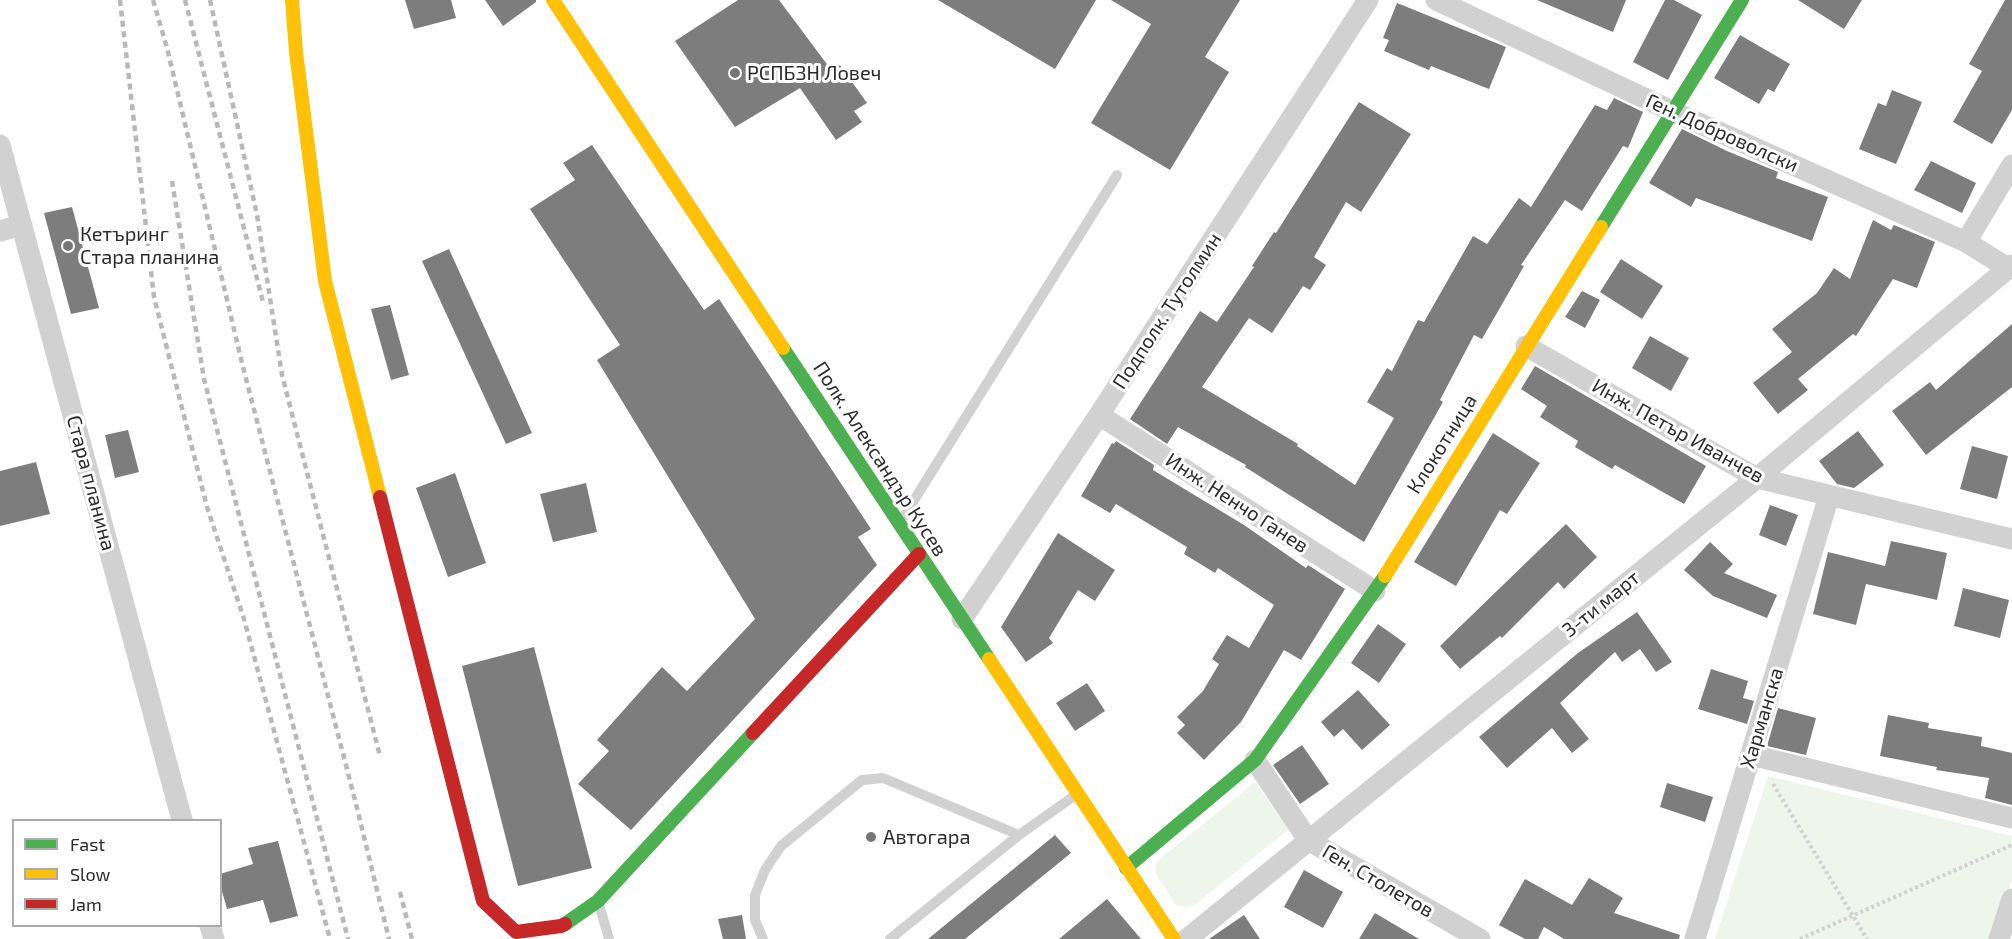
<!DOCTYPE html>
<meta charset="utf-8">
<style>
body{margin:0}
#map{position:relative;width:2012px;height:939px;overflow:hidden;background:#fff;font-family:"Exo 2",sans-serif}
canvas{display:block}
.legend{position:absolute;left:12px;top:819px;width:210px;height:108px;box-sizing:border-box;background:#fff;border:2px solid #ababab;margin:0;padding:8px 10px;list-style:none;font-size:18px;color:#2c2c2c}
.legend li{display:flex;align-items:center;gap:12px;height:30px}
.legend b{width:30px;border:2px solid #ababab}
</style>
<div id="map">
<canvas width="2012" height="939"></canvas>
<ul class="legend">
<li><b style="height:8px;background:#4caf50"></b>Fast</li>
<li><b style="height:8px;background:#ffc107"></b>Slow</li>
<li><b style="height:8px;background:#c62828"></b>Jam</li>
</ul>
</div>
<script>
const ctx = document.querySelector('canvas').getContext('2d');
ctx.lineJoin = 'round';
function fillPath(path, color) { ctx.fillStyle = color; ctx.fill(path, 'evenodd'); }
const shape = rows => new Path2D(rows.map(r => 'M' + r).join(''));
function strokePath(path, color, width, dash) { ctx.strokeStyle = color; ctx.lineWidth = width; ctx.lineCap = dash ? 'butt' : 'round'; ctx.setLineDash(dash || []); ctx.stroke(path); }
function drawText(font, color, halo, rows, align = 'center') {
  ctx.font = font + ' "Exo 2",sans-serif'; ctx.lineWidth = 6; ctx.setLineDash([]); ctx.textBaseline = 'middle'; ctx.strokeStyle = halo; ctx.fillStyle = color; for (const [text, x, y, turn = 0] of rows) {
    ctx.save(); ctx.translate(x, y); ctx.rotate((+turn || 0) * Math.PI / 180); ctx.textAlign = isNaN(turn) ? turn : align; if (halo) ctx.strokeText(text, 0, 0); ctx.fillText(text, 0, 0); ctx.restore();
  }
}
const green = shape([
 [1768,776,2012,836,2012,879,1994,939,1715,939],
 [1255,782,1289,829,1196,904,1187,907,1176,905,1156,874,1156,865,1161,858]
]);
const building = shape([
 [405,0,451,0,456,18,414,29],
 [485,0,536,0,536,2,503,26],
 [738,0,779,0,832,71,840,65,867,103,854,111,862,122,836,140,800,88,735,127,675,41],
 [938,0,1096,0,1055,69],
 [1111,0,1240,0,1205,57,1229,72,1170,170,1091,123,1151,24],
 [1537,0,1626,0,1613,32],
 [1665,0,1674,0,1702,15,1668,80,1633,62],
 [1798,0,1862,0,1844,29],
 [2005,0,2012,0,2012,110,1992,144,1953,122,1982,71,1969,64],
 [1397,3,1506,47,1489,89,1431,66,1429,70,1384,51,1389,40,1383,38],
 [1740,35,1790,64,1774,92,1768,89,1759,104,1714,78],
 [1892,90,1922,102,1896,164,1859,149,1878,103,1886,106],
 [1614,98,1643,112,1628,148,1623,146,1582,211,1565,200,1521,265,1524,266,1482,339,1474,335,1440,400,1443,402,1364,542,1245,467,1246,465,1178,427,1167,444,1130,419,1200,311,1217,322,1254,267,1252,266,1274,232,1276,233,1359,102,1411,134,1361,212,1346,202,1314,257,1326,265,1310,290,1303,286,1272,333,1249,318,1202,387,1298,444,1297,446,1355,485,1394,418,1367,402,1387,368,1392,371,1418,320,1424,322,1473,236,1487,244,1519,198,1531,207,1595,105,1607,110],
 [1682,129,1727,151,1778,172,1776,178,1828,197,1812,241,1696,198,1691,207,1649,183],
 [592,145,704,310,719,299,871,529,858,537,877,565,631,830,578,784,609,751,597,740,662,667,687,691,755,619,597,360,620,345,530,209,575,180,563,163],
 [1931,161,1976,183,1962,213,1914,190],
 [72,207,99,308,71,314,44,213],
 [1873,220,1891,230,1894,225,1935,242,1917,288,1893,279,1856,336,1853,334,1798,379,1808,390,1778,414,1753,383,1792,352,1772,329,1817,293,1834,268,1850,279],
 [449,249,532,433,506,444,422,261],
 [1621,259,1663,286,1642,319,1600,292],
 [1582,291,1600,300,1585,328,1565,317],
 [390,305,409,375,391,380,371,309],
 [2012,324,2012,387,1926,455,1892,411,1930,382,1936,390],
 [1650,336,1689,358,1671,391,1632,368],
 [1535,366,1706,466,1684,504,1615,465,1612,469,1575,447,1578,441,1540,417,1547,406,1521,389],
 [128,430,139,472,115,478,105,435],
 [1858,431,1884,465,1854,488,1837,484,1819,461],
 [1493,433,1540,463,1507,514,1500,510,1456,586,1414,562],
 [1116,441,1154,465,1153,470,1244,525,1306,568,1308,565,1345,589,1301,660,1284,650,1241,722,1204,760,1177,733,1185,725,1177,717,1203,691,1219,664,1212,659,1227,635,1249,648,1274,605,1218,568,1215,573,1184,554,1187,547,1116,504,1110,513,1081,496,1112,443,1114,444],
 [1972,446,2008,456,1997,499,1960,489],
 [36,462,50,514,0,526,0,471],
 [455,473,486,563,448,577,416,488],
 [586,483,597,532,553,542,540,494],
 [1770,505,1798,515,1786,546,1759,535],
 [1566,524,1597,557,1564,589,1558,582,1502,638,1500,636,1460,669,1440,646],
 [1058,533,1115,570,1095,601,1078,590,1049,638,1053,643,1026,662,1001,627],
 [1891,541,1947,553,1937,600,1866,584,1856,625,1813,614,1828,552,1885,566],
 [1710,542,1733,564,1724,573,1777,595,1767,618,1713,596,1684,570],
 [1963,588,2009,600,2000,638,1954,626],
 [1637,612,1672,662,1656,672,1640,649,1622,662,1615,652,1560,703,1589,739,1572,753,1552,728,1507,768,1479,737,1578,653],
 [1378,624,1406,644,1379,683,1351,663],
 [534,647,592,868,518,886,462,666],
 [1711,669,1748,681,1743,698,1754,701,1747,724,1698,709],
 [1087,683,1105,711,1075,731,1056,703],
 [1358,690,1390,725,1362,750,1343,729,1334,737,1321,722],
 [1778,708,1816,718,1806,755,1767,746],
 [1888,715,1929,723,1928,728,1982,737,1981,746,2012,753,2012,805,1985,798,1989,778,1936,770,1937,767,1880,756],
 [1302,745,1329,784,1300,804,1273,765],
 [1667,783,1713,797,1705,822,1660,807],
 [1055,835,1071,853,965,939,928,939],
 [278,841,298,916,270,923,263,900,227,909,220,884,220,874,253,864,248,848],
 [1304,870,1343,892,1323,928,1284,907],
 [1589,878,1623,898,1614,913,1680,935,1679,939,1564,939,1544,927,1538,939,1525,939,1499,925,1525,879,1572,905],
 [1107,899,1141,939,1059,939],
 [1375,913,1419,939,1359,939],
 [742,915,746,939,723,939,718,919],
 [1244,915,1260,939,1209,939]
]);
const path = shape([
 [1773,784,1867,939],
 [1800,939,2012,845]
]);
const lane = shape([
 [901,521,1117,175],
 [599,904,609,939],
 [763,939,755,920,755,895,765,870,781,846,862,780,883,778,1019,835],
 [890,939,1019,835,1077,794]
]);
const street = shape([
 [1436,0,1674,112,1966,242,2008,268],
 [0,145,182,820],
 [0,231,22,225],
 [1966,242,2012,165],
 [1526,346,1757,478,2012,539],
 [1099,415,1375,591],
 [962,619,1099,415,1368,0],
 [1751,755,2012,818],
 [1255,760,1308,840,1480,939],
 [210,926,214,939],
 [1187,939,1757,478,2012,265],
 [1695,939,1829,496],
 [1999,939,2012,899]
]);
const fast = shape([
 [1601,227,1742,0],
 [783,348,989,659],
 [1126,868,1255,760,1385,576],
 [565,924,598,901,753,733]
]);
const slow = shape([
 [292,0,296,52,325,281,380,497],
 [553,0,783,348],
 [1385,576,1601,227],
 [989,659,1174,939]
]);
const jam = shape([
 [380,497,483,901,516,932,561,926,565,924],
 [753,733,919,554]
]);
const rail = shape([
 [120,0,154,297,207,507,244,619,330,939],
 [153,0,167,48,243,367,356,804,389,939],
 [185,0,263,302],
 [210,0,257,215,282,375,380,756],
 [172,181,204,379,348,939],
 [400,892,412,939]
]);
const markers = [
 [735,73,6,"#767676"],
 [68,246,6,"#767676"],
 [871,837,6,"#767676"]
];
const poiNames = [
 ["РСПБЗН Ловеч",747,73],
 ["Кетъринг",80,234],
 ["Стара планина",80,257],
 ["Автогара",883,837]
];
const streetNames = [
 ["Ген. Доброволски",1722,133,24],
 ["Подполк. Тутолмин",1167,311,-57],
 ["Инж. Петър Иванчев",1678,431,29],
 ["Клокотница",1442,444,-58],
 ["Полк. Александър Кусев",880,459,57],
 ["Стара планина",91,483,75],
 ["Инж. Ненчо Ганев",1237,503,33],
 ["3-ти март",1601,604,-39],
 ["Харманска",1762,718,-73],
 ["Ген. Столетов",1378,881,30]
];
fillPath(green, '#eef5ea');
fillPath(building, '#7d7d7d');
strokePath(path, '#d1d1d1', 4, [3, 3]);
strokePath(lane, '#d1d1d1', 10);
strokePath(street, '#d1d1d1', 21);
strokePath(fast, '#4caf50', 14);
strokePath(slow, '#ffc107', 14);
strokePath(jam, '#c62828', 14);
strokePath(rail, '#b8b8b8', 4.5, [6, 4.5]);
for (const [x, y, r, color] of markers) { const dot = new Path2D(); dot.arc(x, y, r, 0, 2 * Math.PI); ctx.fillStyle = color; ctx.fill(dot); strokePath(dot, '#fff', 2); }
drawText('20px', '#2c2c2c', '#fff', poiNames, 'left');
drawText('20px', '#2c2c2c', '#fff', streetNames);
</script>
